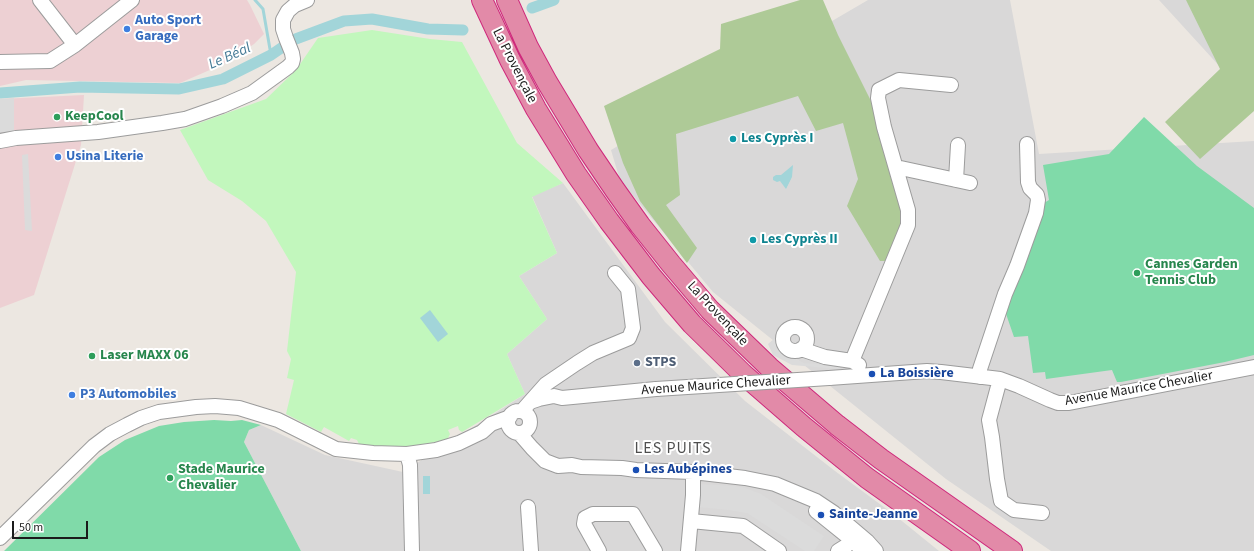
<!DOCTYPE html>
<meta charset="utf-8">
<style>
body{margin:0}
#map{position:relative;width:1254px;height:551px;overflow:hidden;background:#ece7e1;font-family:"Source Sans 3",sans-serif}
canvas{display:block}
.scale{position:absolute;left:12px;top:521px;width:76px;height:18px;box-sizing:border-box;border:2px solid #1b1b1b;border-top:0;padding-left:5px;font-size:12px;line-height:14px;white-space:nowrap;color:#1b1b1b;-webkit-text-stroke:3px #fff;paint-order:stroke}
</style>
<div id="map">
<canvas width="1254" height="551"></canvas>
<div class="scale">50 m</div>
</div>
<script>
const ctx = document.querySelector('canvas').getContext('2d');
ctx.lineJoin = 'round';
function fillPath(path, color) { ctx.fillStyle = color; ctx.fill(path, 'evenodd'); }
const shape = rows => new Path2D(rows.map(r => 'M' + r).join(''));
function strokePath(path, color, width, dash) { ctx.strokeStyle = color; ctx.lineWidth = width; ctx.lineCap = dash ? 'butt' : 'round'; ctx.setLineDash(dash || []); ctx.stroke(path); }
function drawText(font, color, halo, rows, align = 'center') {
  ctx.font = font + ' "Source Sans 3",sans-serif'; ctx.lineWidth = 4; ctx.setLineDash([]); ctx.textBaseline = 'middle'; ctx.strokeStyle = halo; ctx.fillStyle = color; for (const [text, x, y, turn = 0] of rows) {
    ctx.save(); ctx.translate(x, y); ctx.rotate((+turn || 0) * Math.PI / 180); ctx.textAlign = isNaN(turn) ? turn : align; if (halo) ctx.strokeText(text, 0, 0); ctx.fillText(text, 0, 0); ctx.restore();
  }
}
const residential = shape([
 [868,0,1010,0,1039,154,1254,141,1254,551,1051,551,946,479,713,292,620,180,611,150],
 [1159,0,1254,0,1254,104],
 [563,183,665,322,745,401,835,471,892,513,939,551,301,551,244,442,249,430,261,425,325,455,403,472,525,394,507,354,547,319,519,276,557,253,532,196]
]);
const commercial = shape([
 [0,0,247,0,250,5,264,34,254,44,228,62,180,83,26,80,0,86],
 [84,95,81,145,34,295,0,308,0,99]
]);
const forest = shape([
 [800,0,823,0,838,35,873,105,904,222,888,261,880,261,847,206,858,179,843,123,816,131,798,96,676,134,680,195,666,205,697,248,687,263,640,201,623,163,604,106,720,49,721,24],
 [1186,0,1254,0,1254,111,1200,159,1165,122,1220,69]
]);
const park = shape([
 [372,30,430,39,462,42,517,143,563,183,532,197,557,253,519,276,547,319,507,354,525,394,462,432,459,430,458,426,448,430,450,434,447,440,414,446,360,446,357,440,351,438,349,441,324,427,321,432,286,414,294,380,287,378,291,359,287,351,296,272,266,221,242,201,208,180,180,130,266,99,296,70,318,38]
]);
const pitch = shape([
 [1144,117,1197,166,1254,208,1254,355,1225,362,1121,382,1117,382,1112,370,1046,379,1045,372,1033,373,1028,336,1014,337,1005,311,1044,203,1049,200,1043,165,1109,154],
 [214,420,231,421,242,420,261,425,249,430,244,442,301,551,4,551,99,457,125,440,159,426,184,422]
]);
const parking = shape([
 [14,98,14,131,0,133,0,99],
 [28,154,32,231,25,230,22,155],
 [775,338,777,344,781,350,790,356,804,363,841,365,840,369,792,365,773,355,768,344],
 [699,484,734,486,745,488,761,494,824,536,814,551,805,551,747,513,729,510,698,507]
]);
const water = shape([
 [793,165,792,177,786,189,780,181,777,182,773,180,773,177,776,175,781,175],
 [430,310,448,334,438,342,420,318],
 [423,476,430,476,430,494,423,494]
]);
const stream = shape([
 [255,0,263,9,271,55]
]);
const canal = shape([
 [532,8,554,0],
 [0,93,80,87,179,89,223,79,271,55,293,40,344,21,372,19,428,29,463,30]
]);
const minor = shape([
 [40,0,75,45],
 [0,62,50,61,75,45,132,0],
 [0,141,16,138,98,132,162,123,185,119,222,106,252,93,288,67,292,63,293,59,292,53,286,38,283,29,283,20,288,11,295,5,307,0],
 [896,167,970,183],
 [956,180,958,145],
 '783 339a12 12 0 1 1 24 0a12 12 0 1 1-24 0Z',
 [801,349,825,357,852,361,859,365],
 [852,361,908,225,908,210,884,127,878,98,879,90,899,80,951,85],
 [980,377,980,369,1005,294,1017,266,1036,213,1038,200,1037,195,1030,188,1028,182,1027,144],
 [829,378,927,371,941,372,1000,379,1019,386,1050,400,1058,403,1069,403,1254,367],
 [1000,379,989,420,992,437,997,479,1001,501,1014,510,1042,513],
 [530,402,546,384,577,363,593,353,629,338,633,328,628,289,615,273],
 '508 422a11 11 0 1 1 22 0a11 11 0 1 1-22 0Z',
 [522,411,530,402,539,399,554,396,562,398,656,389],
 [519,433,532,448,545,461,558,466,572,465,581,467,622,468,636,470,693,472,745,478,775,484,816,501,834,513,867,541,876,551],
 [407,454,410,465,412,551],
 [528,507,531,551],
 [816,511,852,540,863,551],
 [691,521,743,526,779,551],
 [0,538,94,446,110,434,127,425,141,418,159,412,196,407,215,406,239,408,278,420,336,449,373,453,407,454,436,450,459,443,482,432,491,424,510,417],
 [599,551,584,524,585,518,593,514,633,514,655,551],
 [688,551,693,495,693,472],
 [838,551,846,546,857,534]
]);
const highway = shape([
 [482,0,510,60,536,109,576,174,609,221,651,276,692,324,743,374,804,427,867,478,970,551],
 [507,0,528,47,547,82,588,150,615,190,640,225,671,264,710,310,769,367,837,425,881,459,1012,551]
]);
const minorBridge = shape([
 [656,389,829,378]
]);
const markers = [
 [127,29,4,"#3f7fe0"],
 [57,117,4,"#2e9e5b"],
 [733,139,4,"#0f9aa8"],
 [58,157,4,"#3f7fe0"],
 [753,240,4,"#0f9aa8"],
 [1137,273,4,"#2e9e5b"],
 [92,356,4,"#2e9e5b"],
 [637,363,4,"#5c6f8a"],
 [872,374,4,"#1a4fb4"],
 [72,395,4,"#3f7fe0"],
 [636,470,4,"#1a4fb4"],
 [170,478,4,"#2e9e5b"],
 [821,515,4,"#1a4fb4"]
];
const shopNames = [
 ["Auto Sport",135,21],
 ["Garage",135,37],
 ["Usina Literie",66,157],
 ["P3 Automobiles",80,395]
];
const streetNames = [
 ["La Provençale",514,66,63],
 ["La Provençale",717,314,47],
 ["Avenue Maurice Chevalier",716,386,-4],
 ["Avenue Maurice Chevalier",1139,389,-10]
];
const leisureNames = [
 ["KeepCool",65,117],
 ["Cannes Garden",1145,265],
 ["Tennis Club",1145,281],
 ["Laser MAXX 06",100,356],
 ["Stade Maurice",178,470],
 ["Chevalier",178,486]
];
const cultureNames = [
 ["Les Cyprès I",741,139],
 ["Les Cyprès II",761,240]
];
const serviceNames = [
 ["STPS",645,363]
];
const transitNames = [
 ["La Boissière",880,374],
 ["Les Aubépines",644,470],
 ["Sainte-Jeanne",829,515]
];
const waterNames = [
 ["Le Béal",230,57,-24]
];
const quarterNames = [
 ["LES PUITS",673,449]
];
fillPath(residential, '#d9d8d8');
fillPath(commercial, '#edd0d3');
fillPath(forest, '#aeca97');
fillPath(park, '#c2f7bd');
fillPath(pitch, '#80daa9');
fillPath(parking, '#dbdbdb');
fillPath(water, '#a2d5d9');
strokePath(stream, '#a2d5d9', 3);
strokePath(canal, '#a2d5d9', 11);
strokePath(minor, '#9c9c9c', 16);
strokePath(highway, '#cf297c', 22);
strokePath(minor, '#fff', 14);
strokePath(highway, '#e28aa8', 20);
strokePath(minorBridge, '#9c9c9c', 16, []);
strokePath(minorBridge, '#fff', 14);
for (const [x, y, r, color] of markers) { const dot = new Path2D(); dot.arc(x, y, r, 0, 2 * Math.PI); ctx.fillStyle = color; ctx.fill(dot); strokePath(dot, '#fff', 1.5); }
drawText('bold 14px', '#366cbe', '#fff', shopNames, 'left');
drawText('14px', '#1b1b1b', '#fff', streetNames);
drawText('bold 14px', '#27864d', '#fff', leisureNames, 'left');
drawText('bold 14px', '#0d838f', '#fff', cultureNames, 'left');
drawText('bold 14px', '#4e5e75', '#fff', serviceNames, 'left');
drawText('bold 14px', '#164399', '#fff', transitNames, 'left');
drawText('italic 15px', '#467b97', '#fff', waterNames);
ctx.letterSpacing = '1px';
drawText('16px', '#4e4e4e', '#fff', quarterNames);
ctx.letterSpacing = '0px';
</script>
